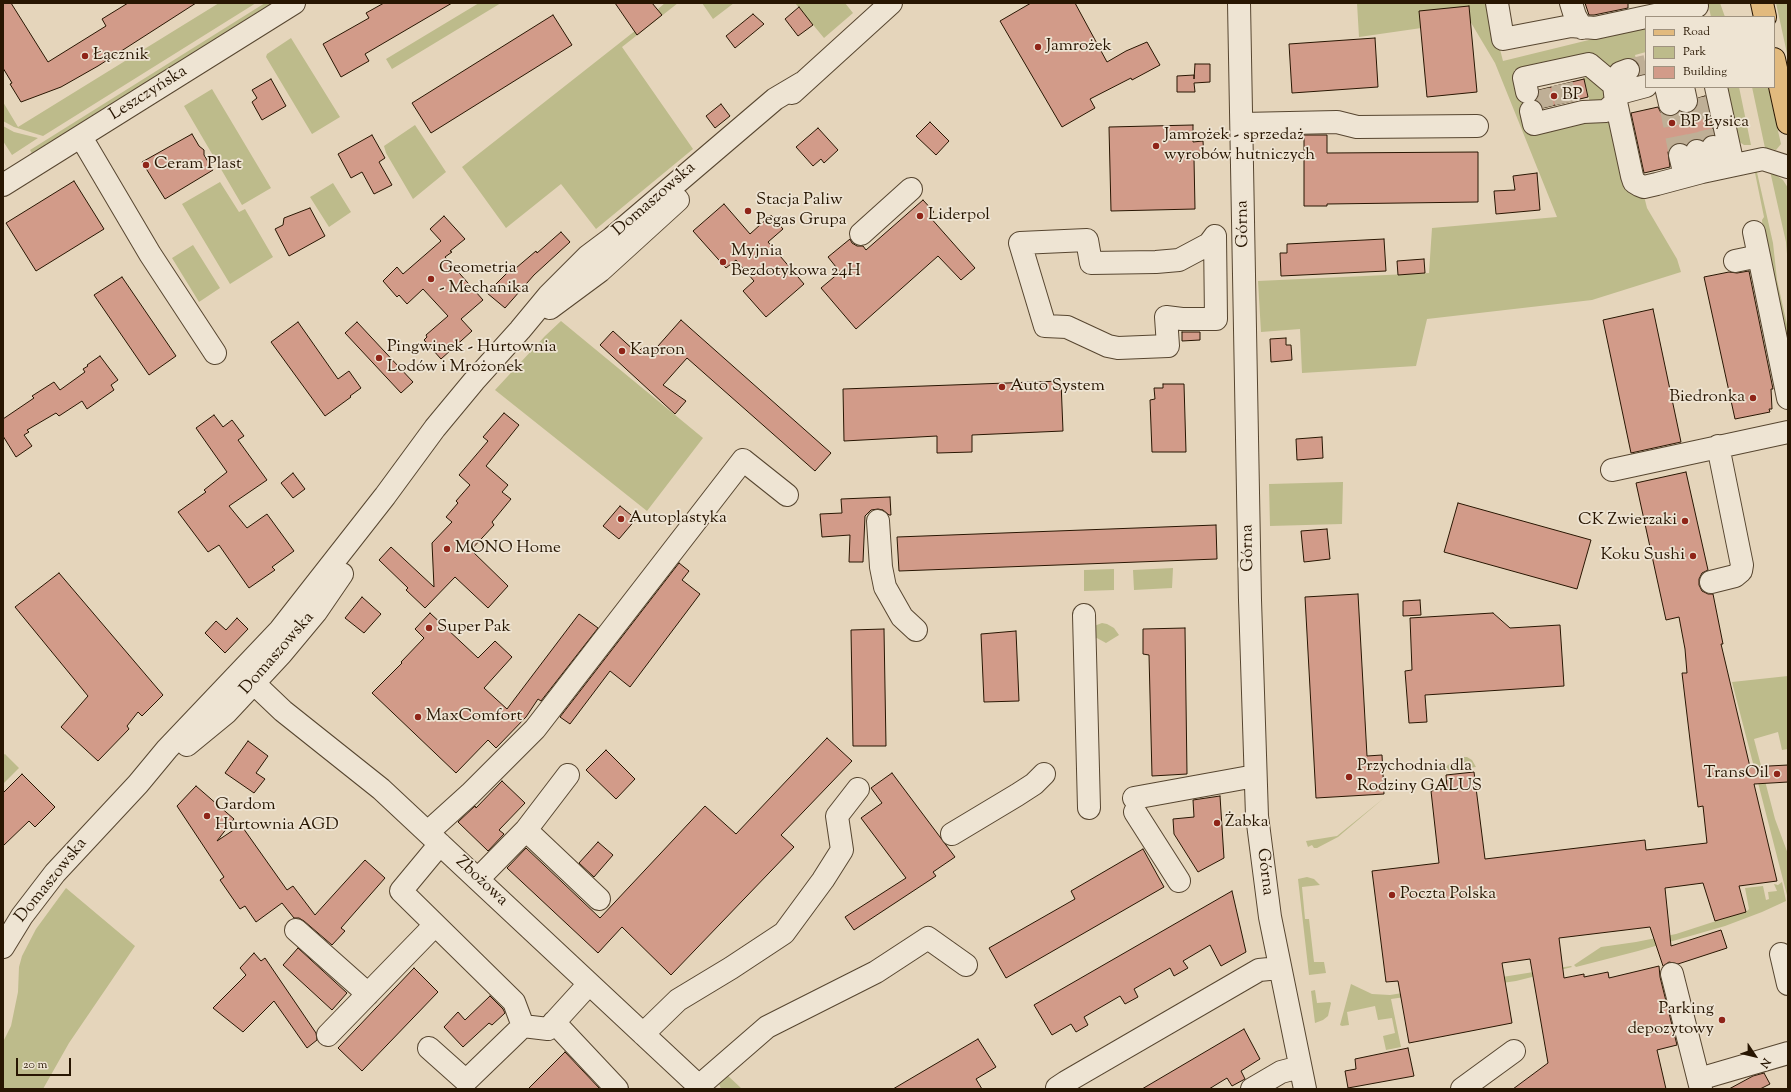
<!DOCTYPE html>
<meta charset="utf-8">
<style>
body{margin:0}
#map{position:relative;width:1791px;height:1092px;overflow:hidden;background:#e5d5bb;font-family:"Sorts Mill Goudy",serif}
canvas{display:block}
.frame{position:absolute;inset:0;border:4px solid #281602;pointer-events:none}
.legend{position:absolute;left:1645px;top:16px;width:130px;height:72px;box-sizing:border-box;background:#eee4d3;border:1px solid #9f927f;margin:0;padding:5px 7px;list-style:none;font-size:12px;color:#281602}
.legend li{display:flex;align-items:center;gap:8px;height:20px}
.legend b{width:20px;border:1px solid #9f927f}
.north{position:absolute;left:1735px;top:1036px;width:40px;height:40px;-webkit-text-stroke:3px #eee4d3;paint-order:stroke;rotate:125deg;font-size:11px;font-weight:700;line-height:16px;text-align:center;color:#281602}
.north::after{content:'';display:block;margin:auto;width:14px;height:18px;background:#281602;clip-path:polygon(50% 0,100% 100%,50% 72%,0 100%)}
.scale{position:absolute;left:16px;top:1058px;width:55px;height:18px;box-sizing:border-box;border:2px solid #281602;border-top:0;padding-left:5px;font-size:12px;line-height:14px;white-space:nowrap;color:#281602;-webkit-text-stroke:3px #eee4d3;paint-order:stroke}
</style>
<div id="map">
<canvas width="1791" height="1092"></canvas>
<div class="frame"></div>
<ul class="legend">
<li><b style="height:5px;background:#e2ba7e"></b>Road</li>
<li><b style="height:11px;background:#bdbb8b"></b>Park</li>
<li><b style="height:11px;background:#d29b89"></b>Building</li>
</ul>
<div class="north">N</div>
<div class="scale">20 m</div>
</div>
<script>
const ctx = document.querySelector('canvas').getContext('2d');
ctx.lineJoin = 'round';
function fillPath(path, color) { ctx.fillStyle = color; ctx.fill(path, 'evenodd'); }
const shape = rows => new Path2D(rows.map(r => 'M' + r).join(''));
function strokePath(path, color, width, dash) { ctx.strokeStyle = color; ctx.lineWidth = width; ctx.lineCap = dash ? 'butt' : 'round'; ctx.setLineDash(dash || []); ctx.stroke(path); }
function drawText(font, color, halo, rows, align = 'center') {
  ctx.font = font + ' "Sorts Mill Goudy",serif'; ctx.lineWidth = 3.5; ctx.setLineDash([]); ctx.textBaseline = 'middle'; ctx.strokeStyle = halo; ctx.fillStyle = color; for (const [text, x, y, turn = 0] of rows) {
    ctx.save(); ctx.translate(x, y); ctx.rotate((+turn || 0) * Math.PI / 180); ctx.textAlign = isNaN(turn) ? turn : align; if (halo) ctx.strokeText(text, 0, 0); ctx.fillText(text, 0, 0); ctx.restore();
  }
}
const green = shape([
 [219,3,256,3,43,136,14,127,3,121,3,102,18,127],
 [265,3,278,3,34,157,30,150],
 [479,3,501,3,392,69,386,59],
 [665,3,678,3,622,47,693,149,596,229,561,184,506,228,462,167,659,12,658,9],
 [702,3,734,3,713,19],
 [795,3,845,3,853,13,824,38],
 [1357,3,1488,3,1503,61,1646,26,1646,52,1635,55,1637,62,1612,70,1589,54,1514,70,1524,112,1573,124,1611,122,1643,192,1647,208,1677,259,1681,272,1592,300,1427,319,1416,366,1302,373,1300,329,1261,332,1258,281,1429,273,1432,228,1557,217,1495,63,1470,21,1359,37],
 [1708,3,1720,3,1725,17,1711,17],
 [1776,3,1788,3,1788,58],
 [291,38,340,117,312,134,266,57,267,54],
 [1588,74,1611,98,1590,103,1584,79],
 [1727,87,1739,87,1751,145,1744,145,1738,141],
 [1752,87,1768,87,1781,144,1776,150,1765,148],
 [212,89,271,188,242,205,184,106],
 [415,125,446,172,413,199,386,153,384,146],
 [3,126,14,132,38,138,12,155,3,141],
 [1754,168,1756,168,1773,243,1777,280,1788,329,1788,346,1764,240,1762,220,1764,217],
 [1770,171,1783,180,1788,188,1788,266,1786,242],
 [220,182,239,212,245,209,273,257,230,284,182,204],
 [333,183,351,212,329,227,310,197],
 [193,245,220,288,199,302,172,258],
 [561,321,703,438,647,511,495,390,545,336],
 [1343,482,1342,524,1270,526,1269,484],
 [1173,568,1172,588,1134,590,1133,570],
 [1114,569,1114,590,1084,591,1084,570],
 [1102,623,1107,624,1114,628,1119,635,1106,643,1095,637,1094,626],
 [1788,676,1788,749,1782,750,1778,732,1754,739,1775,819,1788,854,1788,899,1732,682],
 [5,754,19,768,3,784,3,755],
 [1460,757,1467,757,1472,760,1476,767,1439,771],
 [1384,798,1338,837,1317,848,1314,848,1312,845,1308,847,1306,841,1337,836],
 [1307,877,1314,879,1320,885,1302,887,1305,919,1309,919,1314,962,1324,962,1326,973,1309,975,1298,879],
 [1782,882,1786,901,1762,912,1725,926,1638,951,1576,967,1574,965,1601,947,1636,942,1676,934,1747,911,1749,909,1745,888,1763,886,1766,900,1769,899,1768,892,1777,891,1774,884,1778,885],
 [66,888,135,946,69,1043,43,1089,3,1089,3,1042,11,1026,18,992,19,967,22,956,36,929],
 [1571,966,1572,967,1516,981,1391,999,1401,1047,1386,1050,1383,1036,1395,1033,1392,1018,1378,1020,1375,1006,1347,1012,1349,1025,1342,1026,1340,1025,1351,984,1372,994,1390,995],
 [1315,990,1317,1003,1330,1002,1331,1003,1328,1016,1323,1020,1315,1023,1311,991],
 [725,1073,742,1089,721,1089,718,1081]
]);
const building = shape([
 [3,3,11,3,48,62,106,26,102,19,128,3,196,3,98,66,61,87,21,102,10,84,12,83,3,68,3,3],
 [384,3,452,3,365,54,369,61,341,77,323,44,369,18,366,13,384,3],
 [615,3,652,3,662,15,637,35,615,3],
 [1031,3,1075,3,1107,62,1126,51,1147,42,1160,65,1132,80,1131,78,1090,99,1095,108,1062,127,1000,21,1031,3],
 [1585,3,1628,3,1628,8,1594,15,1589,15,1585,3],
 [1469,6,1477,92,1427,97,1419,11,1469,6],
 [799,7,813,25,798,36,785,19,799,7],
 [753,14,764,24,735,48,726,36,753,14],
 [553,15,572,45,431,133,412,103,553,15],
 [1375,38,1378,87,1292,93,1289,44,1375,38],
 [1195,64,1210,64,1210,82,1194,83,1195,92,1177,92,1177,76,1194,75,1194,79,1195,64],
 [271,79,286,106,262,120,252,102,257,98,252,90,271,79],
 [1584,79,1588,97,1543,108,1540,103,1536,100,1539,95,1539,90,1584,79],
 [1705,96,1714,135,1709,135,1703,140,1694,139,1687,145,1677,143,1672,146,1668,152,1670,167,1644,173,1631,113,1658,107,1661,113,1667,116,1673,116,1680,111,1689,113,1694,110,1698,105,1698,98,1705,96],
 [721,104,730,116,715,128,706,116,721,104],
 [930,122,949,141,936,155,916,136,930,122],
 [1193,125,1193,142,1203,141,1204,159,1194,159,1195,209,1111,211,1109,127,1193,125],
 [818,128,838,150,824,163,821,159,813,166,796,147,818,128],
 [192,134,199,146,204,150,204,155,213,170,165,199,142,162,192,134],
 [372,135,385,158,379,162,392,185,374,194,362,172,351,178,338,154,372,135],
 [1304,135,1327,135,1327,153,1478,152,1478,202,1327,204,1327,206,1304,206,1304,135],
 [1537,173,1540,210,1496,214,1494,191,1515,190,1513,176,1537,173],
 [74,181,104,229,36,271,6,223,74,181],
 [923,200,934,212,929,216,975,268,961,280,938,256,856,329,821,288,840,272,828,257,850,239,852,243,857,246,863,246,866,250,923,200],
 [724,204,750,234,771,215,783,229,768,242,804,284,766,317,743,291,754,281,736,260,726,268,693,231,724,204],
 [310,208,325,236,289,256,275,229,283,225,284,218,310,208],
 [444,216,465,239,450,251,452,252,445,257,483,300,461,319,472,331,441,359,424,340,427,337,426,335,448,316,423,289,407,304,399,295,397,297,383,281,397,267,403,274,441,241,430,229,444,216],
 [561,232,570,242,534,275,505,308,487,293,514,266,516,268,536,251,537,253,561,232],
 [1384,239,1386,271,1281,276,1280,253,1287,253,1287,244,1384,239],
 [1424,259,1425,273,1398,275,1397,261,1424,259],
 [1749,271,1773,389,1771,389,1772,409,1769,409,1770,412,1735,419,1704,277,1729,272,1737,273,1749,271],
 [122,277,176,356,149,375,94,295,122,277],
 [1653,309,1681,442,1631,453,1603,320,1653,309],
 [681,320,831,453,815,471,687,358,663,385,686,401,675,414,600,345,613,331,637,353,642,348,650,355,681,320],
 [298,322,338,379,349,371,361,388,350,396,351,397,325,416,271,342,298,322],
 [357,322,413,382,401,393,345,333,357,322],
 [1182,332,1200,332,1200,340,1182,341,1182,332],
 [1286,338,1286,345,1291,345,1292,360,1271,362,1270,339,1286,338],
 [100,356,118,380,111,385,114,390,87,409,82,401,59,416,56,413,27,430,29,432,24,435,32,446,16,457,3,436,3,419,34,398,32,396,54,382,60,390,85,372,83,369,88,366,87,365,100,356],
 [1061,381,1063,431,972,435,972,452,937,453,937,436,844,441,843,389,1061,381],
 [1163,384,1184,384,1186,452,1152,452,1150,400,1155,399,1154,388,1163,388,1163,384],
 [504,413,519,425,486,466,508,485,502,492,511,499,492,522,494,525,471,550,508,586,488,608,455,577,425,608,406,590,408,588,379,560,391,547,434,587,432,543,452,522,446,517,458,503,456,501,470,485,459,475,488,441,483,437,504,413],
 [214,415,223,427,232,420,244,436,238,440,267,480,229,506,247,528,267,514,294,551,272,567,275,570,249,588,219,545,208,552,178,512,206,492,204,490,227,472,196,428,214,415],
 [1322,437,1323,458,1297,460,1296,439,1322,437],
 [1686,472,1708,570,1702,573,1699,579,1699,585,1702,591,1708,594,1713,594,1723,644,1721,644,1750,767,1788,765,1788,782,1754,784,1777,881,1739,886,1746,912,1715,921,1703,883,1665,888,1671,946,1721,930,1727,948,1678,964,1669,962,1663,966,1650,927,1559,938,1564,978,1584,974,1584,977,1608,972,1609,978,1659,966,1660,977,1677,1045,1657,1050,1666,1089,1513,1089,1548,1063,1530,959,1502,963,1512,1023,1409,1043,1398,981,1386,982,1372,871,1439,863,1431,791,1447,788,1446,775,1474,772,1485,859,1645,840,1646,850,1707,843,1703,806,1698,807,1682,673,1687,673,1685,649,1679,617,1666,620,1636,483,1686,472],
 [293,473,305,489,293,498,281,483,293,473],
 [890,497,891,515,889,515,883,510,878,509,871,510,865,516,863,562,849,562,850,535,822,537,820,514,842,513,841,499,890,497],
 [1458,503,1591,540,1577,589,1444,552,1458,503],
 [620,506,636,519,619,539,603,526,620,506],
 [1216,525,1217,559,899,571,897,537,1216,525],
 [1327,529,1330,559,1304,562,1301,531,1327,529],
 [679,563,689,571,682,580,700,594,630,687,610,671,570,724,560,717,679,563],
 [59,573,163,695,142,716,138,712,127,726,129,729,98,761,61,727,88,696,15,607,59,573],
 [1358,594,1367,756,1382,755,1384,794,1316,798,1305,597,1358,594],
 [362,597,381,614,364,633,345,618,362,597],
 [1420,600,1421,615,1403,616,1403,601,1420,600],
 [430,613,478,658,495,641,512,657,484,688,507,709,579,614,598,628,541,701,538,699,526,717,496,748,488,740,456,773,372,693,402,663,401,662,424,638,415,629,430,613],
 [1493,613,1510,628,1560,625,1564,686,1425,695,1427,722,1409,723,1405,671,1412,670,1410,618,1493,613],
 [237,618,248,629,225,653,205,633,216,621,226,630,237,618],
 [1185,628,1187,774,1152,776,1149,655,1143,654,1143,629,1185,628],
 [884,629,886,746,853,746,851,630,884,629],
 [1016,631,1019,701,984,702,981,634,1016,631],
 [827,738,852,761,781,835,794,847,671,975,622,927,598,953,507,868,526,848,600,918,705,806,736,834,827,738],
 [248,741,268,756,256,773,265,779,254,793,225,773,248,741],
 [606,750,635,779,616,799,586,770,606,750],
 [892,773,955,857,933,872,936,876,854,930,845,917,906,878,861,818,882,803,871,788,892,773],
 [22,774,55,807,35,827,29,821,3,846,3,793,22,774],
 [502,781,525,803,499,830,504,834,488,851,458,822,475,806,476,808,502,781],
 [196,786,234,819,217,841,241,825,287,890,293,886,315,915,365,860,385,878,341,928,345,931,332,945,304,921,299,918,294,918,282,903,256,922,245,906,240,909,220,880,224,877,177,806,196,786],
 [1220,796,1224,858,1198,872,1174,834,1173,819,1194,817,1193,800,1220,796],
 [598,842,613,855,594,877,579,863,598,842],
 [1143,849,1164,887,1006,978,989,948,1075,899,1071,891,1143,849],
 [1232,891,1246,952,1221,966,1210,945,1183,961,1188,968,1174,976,1170,968,1134,989,1138,997,1125,1004,1120,996,1084,1017,1088,1025,1076,1032,1071,1024,1052,1035,1034,1005,1232,891],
 [298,948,347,993,332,1010,283,965,298,948],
 [254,953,261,961,265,958,316,1033,317,1040,307,1048,274,1001,243,1032,213,1008,246,975,240,968,254,953],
 [414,968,438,992,362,1071,338,1048,414,968],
 [490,996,503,1009,505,1013,492,1025,489,1023,463,1047,444,1027,458,1012,465,1020,490,996],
 [1244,1029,1260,1059,1241,1071,1245,1079,1232,1086,1227,1078,1209,1089,1142,1089,1244,1029],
 [978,1039,996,1067,976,1079,982,1089,893,1089,978,1039],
 [1408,1048,1414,1076,1348,1088,1345,1071,1356,1069,1355,1059,1408,1048],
 [565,1052,600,1089,528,1089,565,1052],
 [1764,1073,1770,1084,1760,1089,1729,1089,1753,1076,1764,1073]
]);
const minorTunnel = shape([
 [1628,70,1646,66],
 [1562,84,1566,103],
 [1539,90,1543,108],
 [1702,97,1713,147],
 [1686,101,1697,151],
 [1670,104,1680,155]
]);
const minor = shape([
 [1239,3,1250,600,1257,816,1270,917,1305,1089],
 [1497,3,1503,39,1571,26,1595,28,1697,6],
 [1571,3,1575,16,1582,28],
 [1628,70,1620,73,1616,79,1614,85,1616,102,1632,176,1634,182,1639,185,1644,187,1657,184,1702,172,1763,159,1788,167],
 [1666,87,1670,104],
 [1683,87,1686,101],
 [1716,87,1733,165],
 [1527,92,1524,78,1589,64,1614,85],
 [792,93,891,3],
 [1616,94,1646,86],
 [1531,111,1534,124,1583,112,1606,111,1616,102],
 [1242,124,1337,122,1357,127,1477,126],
 [81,137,150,254,215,353],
 [1713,147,1719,168],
 [1697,151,1702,172],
 [1680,155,1685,176],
 [3,185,294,3],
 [1754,232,1759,256],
 [861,234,911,189],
 [1215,236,1216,319,1182,319,1166,317,1168,346,1118,348,1108,346,1067,327,1045,326,1020,243,1087,240,1091,263,1156,262,1179,260,1209,244,1215,236],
 [1735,261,1759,256,1788,398],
 [550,308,600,271,678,200],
 [1612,470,1788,432],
 [878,521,881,567,885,587,902,617,916,630],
 [1711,582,1735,576,1741,571,1742,565,1718,446],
 [1084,615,1089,808],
 [242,672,283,711,381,789,702,1089],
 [187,745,226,713,281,654,316,612,342,574],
 [568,775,526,830,599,899],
 [1134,798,1255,776],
 [1135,812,1179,881],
 [428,832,470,794,535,729,743,460,787,495],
 [952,834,1017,795,1034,784,1044,774],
 [440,844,401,891,514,1002,523,1026],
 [478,879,526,830],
 [296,930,368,994],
 [3,947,22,916,55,873,138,784,167,749,280,630,385,496,435,428,474,381,520,330,549,295,588,256,612,238,775,99,802,83],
 [1781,954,1788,984],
 [1672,974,1701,1089],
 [554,1022,617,1089],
 [643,1034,678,1000,731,968,784,933,823,880,842,850,837,816,858,789],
 [328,1035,435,925],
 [429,1048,466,1081,523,1026,548,1029,589,984],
 [1699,1079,1788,1053],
 [699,1086,767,1027,876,972,928,938,966,965],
 [1058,1089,1057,1088,1066,1082,1259,970,1279,968],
 [1252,1089,1281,1072,1300,1067],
 [1462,1089,1514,1051]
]);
const major = shape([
 [1762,3,1765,17],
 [1774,59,1788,123]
]);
const markers = [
 [1038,47,4,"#8f2418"],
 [85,56,4,"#8f2418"],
 [1554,96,4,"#8f2418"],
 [1672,123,4,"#8f2418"],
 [1156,146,4,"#8f2418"],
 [146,165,4,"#8f2418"],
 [748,211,4,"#8f2418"],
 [920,216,4,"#8f2418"],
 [723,262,4,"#8f2418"],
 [431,279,4,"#8f2418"],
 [622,351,4,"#8f2418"],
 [379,358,4,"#8f2418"],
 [1002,387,4,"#8f2418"],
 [1753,398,4,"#8f2418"],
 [621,519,4,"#8f2418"],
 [1685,521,4,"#8f2418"],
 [447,549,4,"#8f2418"],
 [1693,556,4,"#8f2418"],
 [429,628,4,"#8f2418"],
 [418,717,4,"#8f2418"],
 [1777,774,4,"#8f2418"],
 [1349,777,4,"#8f2418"],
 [207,816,4,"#8f2418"],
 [1217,823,4,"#8f2418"],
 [1392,895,4,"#8f2418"],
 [1722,1020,4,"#8f2418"]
];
const poiNames = [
 ["Jamrożek",1046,47],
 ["Łącznik",93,56],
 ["BP",1562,96],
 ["BP Łysica",1680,123],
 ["Jamrożek - sprzedaż",1164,136],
 ["wyrobów hutniczych",1164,156],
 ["Ceram Plast",154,165],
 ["Stacja Paliw",756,201],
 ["Pegas Grupa",756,221],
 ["Liderpol",928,216],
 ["Myjnia",731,252],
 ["Bezdotykowa 24H",731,272],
 ["Geometria",439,269],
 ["- Mechanika",439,289],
 ["Pingwinek - Hurtownia",387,348],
 ["Lodów i Mrożonek",387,368],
 ["Kapron",630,351],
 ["Auto System",1010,387],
 ["Biedronka",1745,398,"right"],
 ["Autoplastyka",629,519],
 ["CK Zwierzaki",1677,521,"right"],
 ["MONO Home",455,549],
 ["Koku Sushi",1685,556,"right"],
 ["Super Pak",437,628],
 ["MaxComfort",426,717],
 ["Przychodnia dla",1357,767],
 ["Rodziny GALUS",1357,787],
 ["TransOil",1769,774,"right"],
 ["Gardom",215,806],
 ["Hurtownia AGD",215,826],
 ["Żabka",1225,823],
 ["Poczta Polska",1400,895],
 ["Parking",1714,1010,"right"],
 ["depozytowy",1714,1030,"right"]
];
const streetNames = [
 ["Leszczyńska",149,94,-32],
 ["Domaszowska",655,200,-41],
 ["Górna",1244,224,-91],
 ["Górna",1249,548,-91],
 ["Domaszowska",278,654,-49],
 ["Górna",1264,872,83],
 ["Domaszowska",52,881,-51],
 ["Zbożowa",481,882,43]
];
fillPath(green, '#bdbb8b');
fillPath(building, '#d29b89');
strokePath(building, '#281602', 1);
strokePath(minorTunnel, '#bfaf96', 22, [22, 11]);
strokePath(minor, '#574630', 24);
strokePath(major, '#281602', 24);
strokePath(minor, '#eee4d3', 22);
strokePath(major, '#e2ba7e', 22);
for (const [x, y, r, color] of markers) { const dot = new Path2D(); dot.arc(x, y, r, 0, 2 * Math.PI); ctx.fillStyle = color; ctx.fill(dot); strokePath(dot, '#eee4d3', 1.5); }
drawText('17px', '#281602', '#eee4d3', poiNames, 'left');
drawText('17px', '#281602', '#eee4d3', streetNames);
</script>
